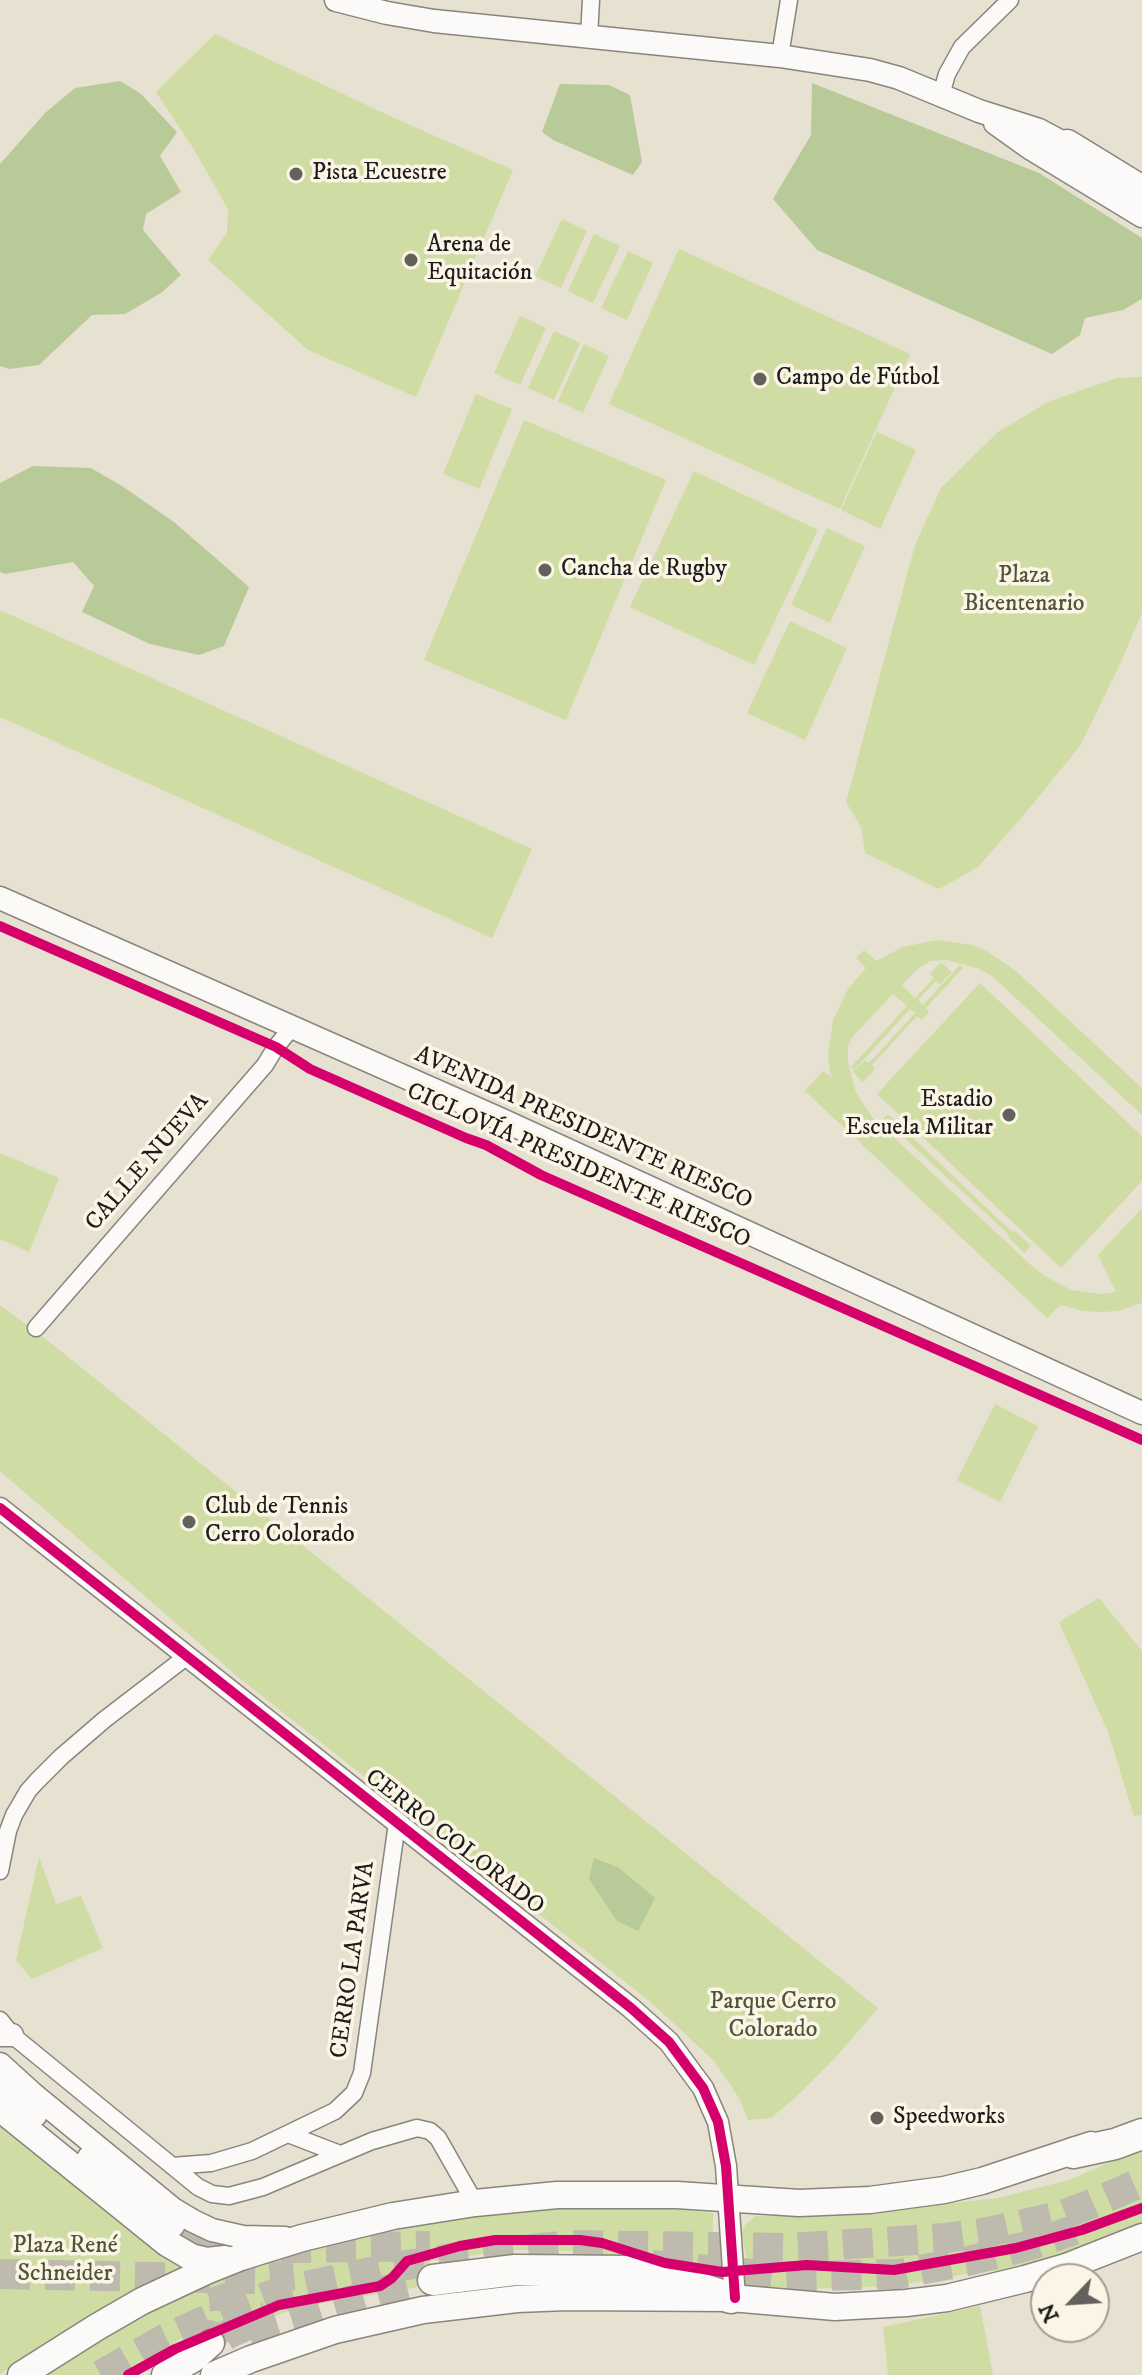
<!DOCTYPE html>
<meta charset="utf-8">
<style>
body{margin:0}
#map{position:relative;width:1142px;height:2375px;overflow:hidden;background:#e7e1d1;font-family:"IM FELL DW Pica",serif}
canvas{display:block}
.north{position:absolute;left:1030px;top:2263px;width:80px;height:80px;box-sizing:border-box;background:#fcf5e5;border:2px solid #a29e95;border-radius:50%;rotate:245deg;font-size:22px;font-weight:700;line-height:32px;text-align:center;color:#1c1c1c}
.north::after{content:'';display:block;margin:auto;width:28px;height:36px;background:#63615b;clip-path:polygon(50% 0,100% 100%,50% 72%,0 100%)}
</style>
<div id="map">
<canvas width="1142" height="2375"></canvas>
<div class="north">N</div>
</div>
<script>
const ctx = document.querySelector('canvas').getContext('2d');
ctx.lineJoin = 'round';
function fillPath(path, color) { ctx.fillStyle = color; ctx.fill(path, 'evenodd'); }
const shape = rows => new Path2D(rows.map(r => 'M' + r).join(''));
function strokePath(path, color, width, dash) { ctx.strokeStyle = color; ctx.lineWidth = width; ctx.lineCap = dash ? 'butt' : 'round'; ctx.setLineDash(dash || []); ctx.stroke(path); }
function drawText(font, color, halo, rows, align = 'center') {
  ctx.font = font + ' "IM FELL DW Pica",serif'; ctx.lineWidth = 7; ctx.setLineDash([]); ctx.textBaseline = 'middle'; ctx.strokeStyle = halo; ctx.fillStyle = color; for (const [text, x, y, turn = 0] of rows) {
    ctx.save(); ctx.translate(x, y); ctx.rotate((+turn || 0) * Math.PI / 180); ctx.textAlign = isNaN(turn) ? turn : align; if (halo) ctx.strokeText(text, 0, 0); ctx.fillText(text, 0, 0); ctx.restore();
  }
}
const green = shape([
 [215,34,405,123,513,170,416,397,308,350,208,260,227,233,228,209,195,151,156,92],
 [562,219,587,231,561,288,535,276],
 [594,234,620,246,593,303,568,291],
 [679,249,910,354,840,509,609,404],
 [628,251,653,263,627,320,601,308],
 [520,316,546,328,520,385,494,373],
 [554,331,580,343,554,400,528,388],
 [584,344,609,356,583,413,558,401],
 [1142,377,1142,613,1120,664,1080,746,1022,817,978,867,939,889,865,853,861,827,846,802,915,545,941,488,998,432,1050,401,1117,378],
 [476,394,512,409,479,489,443,474],
 [524,420,666,480,566,720,424,660],
 [877,432,916,450,880,529,841,510],
 [694,471,818,530,754,665,630,607],
 [827,528,865,546,830,623,791,605],
 [0,610,532,849,492,938,0,717],
 [790,621,847,648,805,740,747,713],
 [937,940,972,945,988,952,1017,972,1142,1088,1142,1115,992,976,977,968,946,960,930,961,916,970,902,985,915,998,934,978,930,974,941,962,952,972,940,984,936,981,918,1000,923,1005,960,965,963,968,926,1008,929,1012,922,1020,917,1016,872,1065,875,1069,863,1082,853,1072,865,1060,869,1063,915,1013,910,1009,854,1070,851,1067,907,1006,893,994,853,1036,848,1046,848,1062,856,1093,873,1118,1033,1267,1045,1276,1071,1290,1101,1294,1116,1292,1098,1255,1142,1208,1142,1303,1118,1311,1101,1312,1083,1311,1060,1305,1047,1318,805,1091,823,1071,831,1077,828,1055,833,1020,848,989,866,968,856,958,864,950,876,961,903,947],
 [980,983,1142,1136,1142,1181,1061,1268,877,1094],
 [888,1114,1012,1232,1014,1230,1031,1246,1024,1253,1008,1237,1009,1235,899,1133,898,1134,882,1120],
 [0,1153,59,1178,29,1252,0,1239],
 [0,1305,47,1340,878,2008,835,2058,796,2097,771,2118,748,2120,739,2098,714,2061,653,2004,243,1681,0,1471],
 [995,1404,1038,1426,1000,1502,957,1480],
 [1099,1598,1142,1651,1142,1815,1134,1816,1108,1732,1059,1622],
 [39,1857,56,1904,81,1896,103,1948,32,1979,16,1960],
 [0,2121,110,2214,188,2263,0,2374],
 [1142,2148,1142,2228,1077,2254,1009,2270,978,2272,893,2286,805,2289,771,2287,759,2285,749,2277,742,2232,745,2225,755,2216,854,2214,998,2198,1069,2180],
 [661,2207,713,2213,713,2270,575,2251,514,2250,429,2261,431,2285,318,2304,283,2313,252,2325,222,2341,207,2324,117,2375,40,2375,64,2356,237,2263,486,2208],
 [980,2306,993,2375,888,2375,883,2327]
]);
const forest = shape([
 [120,81,140,93,177,132,160,156,181,192,146,214,143,230,181,275,161,293,125,314,92,315,39,365,10,369,0,366,0,164,45,113,75,88],
 [812,83,1039,173,1142,238,1142,299,1123,310,1085,318,1080,335,1052,354,817,250,773,199,811,135],
 [560,84,609,85,630,95,642,162,633,175,553,140,542,132],
 [33,466,91,468,122,486,174,522,249,587,224,646,199,655,150,644,82,612,94,586,73,562,5,574,0,572,0,483],
 [594,1858,619,1868,655,1898,638,1931,617,1921,589,1879]
]);
const primaryTunnel = shape([
 [172,2224,186,2236,208,2262,215,2274,222,2296,223,2315,217,2334,211,2343]
]);
const motorwayTunnel = shape([
 [149,2227,198,2243,232,2249,430,2246],
 [652,2265,786,2277,898,2274,968,2261,1031,2245,1074,2230],
 [0,2274,255,2279,294,2275],
 [249,2334,371,2294,421,2282],
 [186,2358,232,2332,268,2316],
 [101,2375,166,2338,220,2314,279,2292,394,2267,452,2258,569,2245,790,2248,945,2238,984,2233,1059,2216,1089,2205,1142,2182]
]);
const minor = shape([
 [589,37,591,0],
 [780,56,789,0],
 [941,95,947,74,962,47,1010,0],
 [36,1328,265,1065,276,1047,292,1027],
 [0,1871,8,1831,14,1815,28,1791,37,1781,61,1757,104,1720,186,1657],
 [0,2020,12,2035,198,2187,212,2194,229,2196,263,2187,372,2141,417,2128,430,2131,438,2138,475,2203],
 [288,2134,340,2154],
 [172,2166,211,2163,252,2151,335,2111,354,2093,362,2073,397,1823]
]);
const tertiary = shape([
 [0,1508,631,2008,669,2042,703,2088,718,2122,726,2166,735,2298]
]);
const secondary = shape([
 [336,0,387,13,434,21,780,56,870,70,899,78,979,111,1039,130,1080,152],
 [995,123,1030,148,1142,216],
 [0,898,500,1119,1142,1413],
 [0,2035,12,2035],
 [0,2064,33,2094,173,2209,193,2221,212,2230,243,2237,285,2238]
]);
const primary = shape([
 [0,2085,34,2114],
 [0,2108,167,2243,191,2257,207,2261,225,2259],
 [90,2159,172,2224],
 [21,2375,97,2327,142,2301,206,2271,241,2257,302,2238,393,2216,475,2203,557,2195,677,2195,799,2203,870,2200,944,2190,982,2181,1091,2145],
 [165,2375,193,2359,211,2343],
 [214,2375,251,2359,335,2330,423,2310,517,2299,567,2297,731,2298,835,2307,906,2303,947,2298,1025,2279,1066,2267,1142,2237]
]);
const motorway = shape([
 [1067,145,1142,191],
 [1073,2153,1115,2144,1142,2134],
 [433,2280,515,2270,632,2271,666,2277,731,2298]
]);
const cycleway = shape([
 [0,926,276,1047,310,1069,466,1138,486,1145,541,1175,1142,1440],
 [0,1508,631,2008,669,2042,703,2088,718,2122,726,2166,735,2298],
 [128,2375,175,2349,279,2305,380,2286,392,2278,407,2261,460,2246,495,2240,580,2240,602,2243,665,2263,722,2272,807,2265,894,2270,1016,2248,1082,2230,1142,2208]
]);
const markers = [
 [296,174,8,"#63615b"],
 [411,260,8,"#63615b"],
 [760,379,8,"#63615b"],
 [545,570,8,"#63615b"],
 [1009,1115,8,"#63615b"],
 [189,1522,8,"#63615b"],
 [877,2118,8,"#63615b"]
];
const poiNames = [
 ["Pista Ecuestre",312,174],
 ["Arena de",427,246],
 ["Equitación",427,274],
 ["Campo de Fútbol",776,379],
 ["Cancha de Rugby",561,570],
 ["Estadio",993,1101,"right"],
 ["Escuela Militar",993,1129,"right"],
 ["Club de Tennis",205,1508],
 ["Cerro Colorado",205,1536],
 ["Speedworks",893,2118]
];
const parkNames = [
 ["Plaza",1024,577],
 ["Bicentenario",1024,605],
 ["Parque Cerro",773,2003],
 ["Colorado",773,2031],
 ["Plaza René",65,2247],
 ["Schneider",65,2275]
];
const streetNames = [
 ["AVENIDA PRESIDENTE RIESCO",583,1129,24],
 ["CALLE NUEVA",148,1163,-49],
 ["CICLOVÍA PRESIDENTE RIESCO",578,1167,24],
 ["CERRO COLORADO",454,1843,38],
 ["CERRO LA PARVA",354,1960,-82]
];
fillPath(green, '#cfdca3');
fillPath(forest, '#b9ca99');
strokePath(primaryTunnel, '#bebaad', 26, [26, 13]);
strokePath(motorwayTunnel, '#bebaad', 30, [30, 15]);
strokePath(minor, '#88857d', 19);
strokePath(tertiary, '#88857d', 23);
strokePath(secondary, '#88857d', 25);
strokePath(primary, '#88857d', 29);
strokePath(motorway, '#88857d', 33);
strokePath(minor, '#fbfaf8', 16);
strokePath(tertiary, '#fbfaf8', 20);
strokePath(secondary, '#fbfaf8', 22);
strokePath(primary, '#fbfaf8', 26);
strokePath(motorway, '#fbfaf8', 30);
strokePath(cycleway, '#d6006c', 10);
for (const [x, y, r, color] of markers) { const dot = new Path2D(); dot.arc(x, y, r, 0, 2 * Math.PI); ctx.fillStyle = color; ctx.fill(dot); strokePath(dot, '#fcf5e5', 3); }
drawText('24px', '#1c1c1c', '#fcf5e5', poiNames, 'left');
drawText('24px', '#4c5439', '#fcf5e5', parkNames);
drawText('24px', '#1c1c1c', '#fcf5e5', streetNames);
</script>
